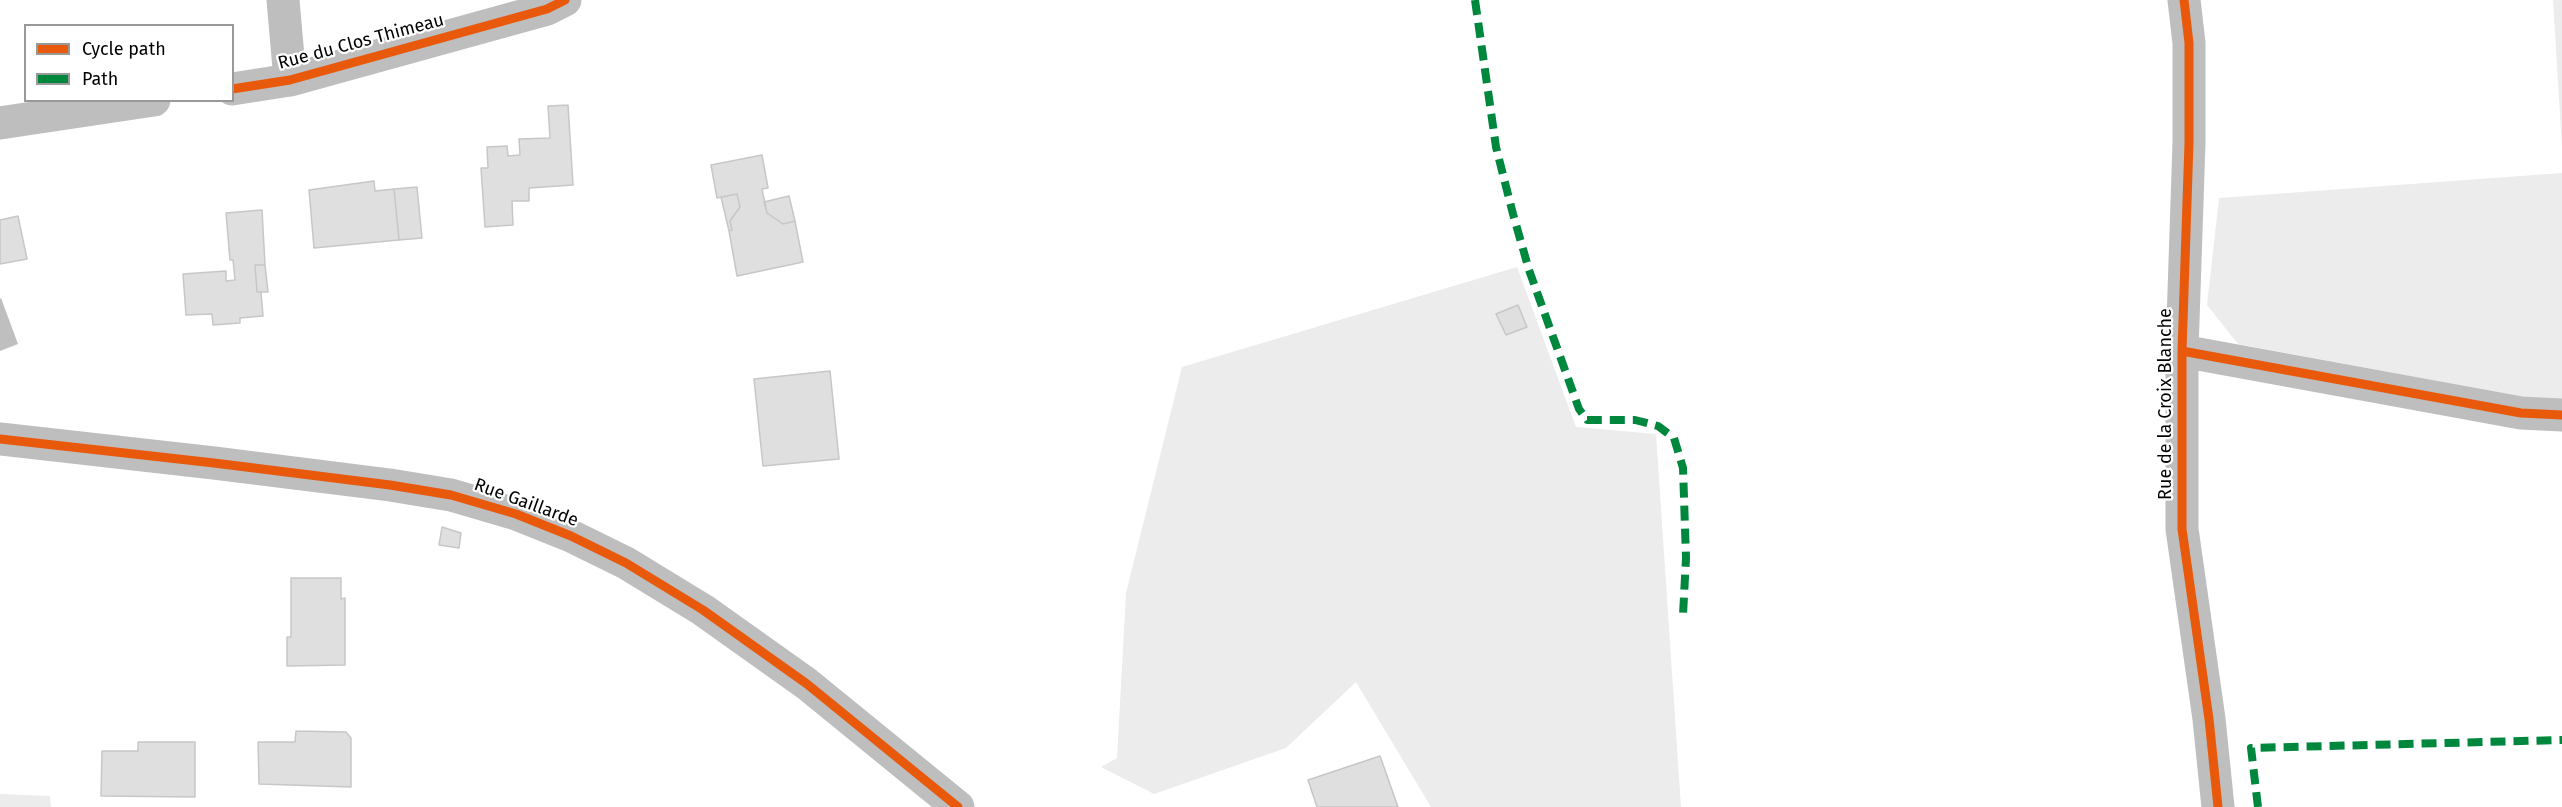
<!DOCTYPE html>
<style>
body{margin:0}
#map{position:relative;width:2562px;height:807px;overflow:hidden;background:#fff;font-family:"Fira Sans",sans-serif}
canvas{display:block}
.legend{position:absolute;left:24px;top:24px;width:210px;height:78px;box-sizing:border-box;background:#fff;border:2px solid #999;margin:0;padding:8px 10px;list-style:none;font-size:18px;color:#000}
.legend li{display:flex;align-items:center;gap:12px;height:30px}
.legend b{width:30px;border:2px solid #999}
</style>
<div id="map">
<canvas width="2562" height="807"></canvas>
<ul class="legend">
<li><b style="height:8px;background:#e8590c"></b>Cycle path</li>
<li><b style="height:8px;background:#00873e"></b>Path</li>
</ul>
</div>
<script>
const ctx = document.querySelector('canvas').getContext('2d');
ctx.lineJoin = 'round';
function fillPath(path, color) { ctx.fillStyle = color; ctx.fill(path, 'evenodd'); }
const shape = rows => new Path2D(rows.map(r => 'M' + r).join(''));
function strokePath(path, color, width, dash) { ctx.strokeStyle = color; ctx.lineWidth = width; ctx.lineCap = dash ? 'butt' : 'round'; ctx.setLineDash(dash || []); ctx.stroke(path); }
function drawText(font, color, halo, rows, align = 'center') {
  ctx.font = font + ' "Fira Sans",sans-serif'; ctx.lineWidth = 4.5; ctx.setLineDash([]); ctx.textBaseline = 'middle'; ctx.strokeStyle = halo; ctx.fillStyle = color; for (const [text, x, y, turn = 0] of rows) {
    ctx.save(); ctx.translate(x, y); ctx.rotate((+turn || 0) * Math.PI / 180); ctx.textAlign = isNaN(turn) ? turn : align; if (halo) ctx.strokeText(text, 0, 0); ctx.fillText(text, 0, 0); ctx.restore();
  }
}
const green = shape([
 [2553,0,2562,0,2562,147],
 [2562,173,2562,401,2539,400,2238,344,2207,305,2219,198],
 [1517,267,1576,427,1656,434,1681,807,1431,807,1356,682,1286,748,1154,794,1101,767,1117,758,1126,593,1182,367],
 [0,794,50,796,51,807,0,807]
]);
const water = shape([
 [1,298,18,344,0,351,0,299]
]);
const building = shape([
 [568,105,573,185,529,188,529,201,512,201,513,225,485,227,481,168,488,168,487,147,507,146,508,156,520,155,519,139,550,138,548,106,568,105],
 [762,155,768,188,762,189,767,213,783,224,795,221,803,262,737,276,729,231,732,230,730,221,740,207,737,194,717,198,711,165,762,155],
 [374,181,375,191,394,189,399,240,314,248,309,190,374,181],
 [417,187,422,238,399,240,394,189,417,187],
 [737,194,740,207,730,221,732,230,729,231,721,197,737,194],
 [789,196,795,221,783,224,767,213,764,202,789,196],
 [262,210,265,265,255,265,257,292,261,292,263,316,240,318,240,323,213,325,212,314,186,315,183,274,226,271,226,281,235,280,233,260,230,260,226,213,262,210],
 [18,216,27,259,0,264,0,220,18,216],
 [255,265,265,265,268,292,257,292,255,265],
 [1518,305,1527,327,1506,335,1496,314,1518,305],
 [830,371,839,459,763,466,754,379,830,371],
 [442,527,461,533,459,548,439,545,442,527],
 [291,578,341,578,341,599,345,598,345,665,287,666,287,637,291,637,291,578],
 [296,731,346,732,351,738,351,787,259,784,258,742,295,742,296,731],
 [138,742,195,742,195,797,101,796,102,751,138,751,138,742],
 [1380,756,1398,807,1317,807,1308,780,1380,756]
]);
const minor = shape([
 [283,0,290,80],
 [2184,0,2189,43,2189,143,2182,351,2182,529,2209,719,2218,807],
 [232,89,290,80,547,9,565,0],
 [0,123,154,100],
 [2182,351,2521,413,2562,415],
 [0,439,214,463,390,485,451,495,516,514,571,536,626,563,703,610,807,684,958,807]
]);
const quiet = shape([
 [1475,0,1496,147,1513,214,1529,270,1579,409,1587,420,1635,420,1658,426,1674,438,1683,468,1686,558,1683,615],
 [2258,807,2251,748,2562,740]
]);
const cycleway = shape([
 [2184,0,2189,43,2189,143,2182,351,2182,529,2209,719,2218,807],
 [232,89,290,80,547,9,565,0],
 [2182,351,2521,413,2562,415],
 [0,439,214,463,390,485,451,495,516,514,571,536,626,563,703,610,807,684,958,807]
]);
const streetNames = [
 ["Rue du Clos Thimeau",361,42,-15],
 ["Rue de la Croix Blanche",2166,404,-90],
 ["Rue Gaillarde",526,503,20]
];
fillPath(green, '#ececec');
fillPath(water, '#bfbfbf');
fillPath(building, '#dfdfdf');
strokePath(building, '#c7c7c7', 1.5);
strokePath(minor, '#bebebe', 33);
strokePath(quiet, '#00873e', 8, [15, 8]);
strokePath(cycleway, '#e8590c', 9);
drawText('18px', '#000', '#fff', streetNames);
</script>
